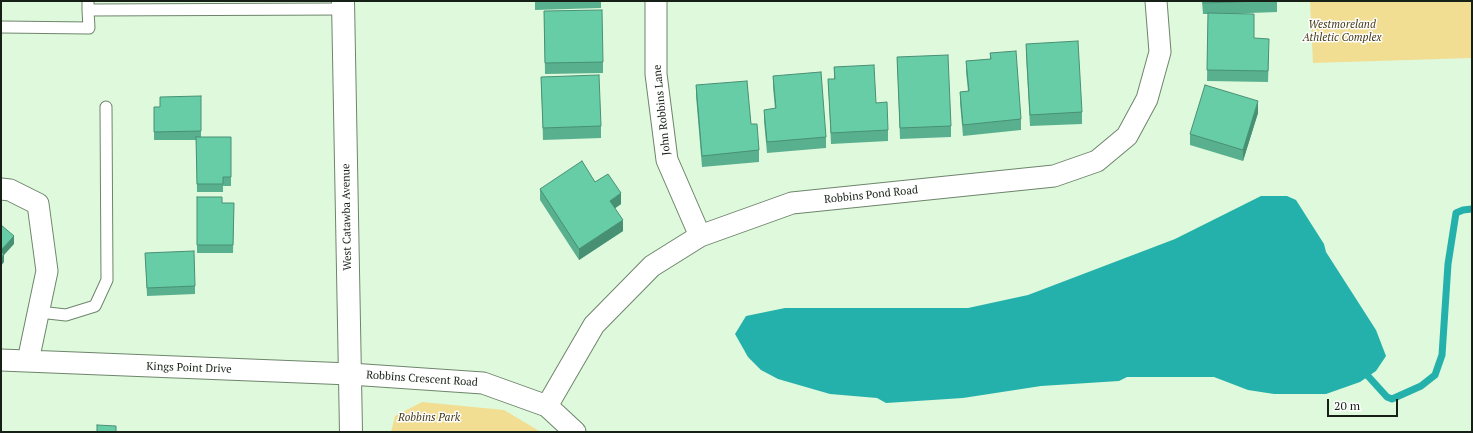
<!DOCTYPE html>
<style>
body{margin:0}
#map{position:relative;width:1473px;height:433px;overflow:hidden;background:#dff9dc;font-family:"PT Serif",serif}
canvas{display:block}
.frame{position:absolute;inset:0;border:2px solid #172016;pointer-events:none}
.scale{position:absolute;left:1327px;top:399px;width:71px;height:18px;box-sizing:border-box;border:2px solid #172016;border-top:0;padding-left:5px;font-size:12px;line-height:14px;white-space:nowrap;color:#172016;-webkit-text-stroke:3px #fefefe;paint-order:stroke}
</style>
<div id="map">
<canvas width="1473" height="433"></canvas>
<div class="frame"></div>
<div class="scale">20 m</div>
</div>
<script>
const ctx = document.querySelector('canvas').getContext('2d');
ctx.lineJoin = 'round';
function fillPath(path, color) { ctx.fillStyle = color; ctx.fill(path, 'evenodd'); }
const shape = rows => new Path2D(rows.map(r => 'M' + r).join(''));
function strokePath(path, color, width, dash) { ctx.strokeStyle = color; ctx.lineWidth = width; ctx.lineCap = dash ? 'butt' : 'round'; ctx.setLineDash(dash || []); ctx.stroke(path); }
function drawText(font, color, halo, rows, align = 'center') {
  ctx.font = font + ' "PT Serif",serif'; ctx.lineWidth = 3; ctx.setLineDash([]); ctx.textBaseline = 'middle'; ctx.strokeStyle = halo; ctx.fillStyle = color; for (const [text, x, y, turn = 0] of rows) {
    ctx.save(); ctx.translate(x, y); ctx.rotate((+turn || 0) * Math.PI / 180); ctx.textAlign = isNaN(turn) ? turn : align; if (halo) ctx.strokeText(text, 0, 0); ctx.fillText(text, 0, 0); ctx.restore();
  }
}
const green = shape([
 [1310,1,1472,1,1472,58,1313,63],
 [422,402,504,410,541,432,391,432,395,416]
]);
const water = shape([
 [1261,196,1287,196,1296,200,1324,244,1326,252,1376,330,1386,356,1376,371,1360,382,1326,394,1274,394,1248,390,1214,377,1127,377,1119,381,1041,386,963,398,886,403,877,398,830,394,778,379,761,370,748,357,735,334,746,316,785,308,968,308,1028,295,1175,239]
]);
const stream = shape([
 [1362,371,1368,376,1387,397,1392,399,1421,386,1435,375,1442,355,1448,264,1456,213,1463,210,1472,209]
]);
const service = shape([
 [88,1,88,10,343,9],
 [1,27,89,28,88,10],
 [39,312,66,315,95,306,107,280,106,107]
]);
const minor = shape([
 [656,1,656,74,667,160,700,236],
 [1,189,10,190,38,204,47,271,28,361],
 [1,360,350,374,483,383,547,406,575,432],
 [547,406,594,325,652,266,700,236,792,203,1054,176,1097,161,1127,136,1147,99,1160,52,1156,1]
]);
const secondary = shape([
 [343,1,351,432]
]);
const wall = shape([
 [535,1,601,1,601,8,535,10],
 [1202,1,1277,1,1277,12,1222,14,1269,50,1268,82,1207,81,1208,14,1203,14],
 [544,11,603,62,603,73,545,74],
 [1026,44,1082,112,1082,124,1030,126,1026,55],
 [990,53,1021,119,1021,130,963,136,960,103,960,92,968,91,966,72,966,61,990,59],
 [897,57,951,126,951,137,900,139],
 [834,67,876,103,888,130,888,141,831,144,828,79,834,79],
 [773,76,826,137,826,148,767,153,764,121,764,110,775,109,773,87],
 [541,77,601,126,601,138,543,140],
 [696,85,751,124,759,150,759,162,702,167,696,96],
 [201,96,201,137,231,137,231,186,223,186,223,192,197,192,196,140,154,140,154,107,160,107],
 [1258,113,1243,161,1190,145,1190,134],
 [595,182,621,204,615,208,623,231,579,260,540,200,540,189],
 [197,197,222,203,234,203,233,253,197,253],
 [145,253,195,286,195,294,147,296]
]);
const shadedWall = shape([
 [1258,101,1258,113,1243,161,1243,150],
 [621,193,621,204,610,212,610,201],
 [623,220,623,231,579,260,579,249],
 [14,236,14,244,4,255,4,262,1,266,1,250]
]);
const building = shape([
 [1203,1,1262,1,1203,3,1203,1],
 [602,10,603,62,545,63,544,11,602,10],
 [1208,13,1254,14,1254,38,1269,39,1268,71,1207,70,1208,13],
 [1078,41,1082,112,1030,115,1026,44,1078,41],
 [1016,51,1021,119,963,125,960,92,969,91,966,61,991,59,990,53,1016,51],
 [948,55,951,126,900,128,897,57,948,55],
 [874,65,876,103,887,102,888,130,831,133,828,79,835,79,834,67,874,65],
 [821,72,826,137,767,142,764,110,776,108,773,76,821,72],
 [599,75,601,126,543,128,541,77,599,75],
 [747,81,751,124,757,124,759,150,702,156,696,85,747,81],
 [1205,85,1258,101,1243,150,1190,134,1205,85],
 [201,96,201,131,154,132,154,107,160,107,160,97,201,96],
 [196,137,231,137,231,177,223,177,223,184,197,184,196,137],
 [582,161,595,182,608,174,621,193,610,201,623,220,579,249,540,189,582,161],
 [197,197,222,197,222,203,234,203,233,245,197,245,197,197],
 [1,225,14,236,1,250,1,225],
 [194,251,195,286,147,288,145,253,194,251],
 [1,252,4,254,1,258,1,252],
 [97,425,116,426,116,432,97,432,97,425]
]);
const parkNames = [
 ["Westmoreland",1342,25],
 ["Athletic Complex",1342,38],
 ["Robbins Park",429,418]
];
const streetNames = [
 ["John Robbins Lane",662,110,-96],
 ["Robbins Pond Road",871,195,-6],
 ["West Catawba Avenue",347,217,-91],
 ["Kings Point Drive",189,368,2],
 ["Robbins Crescent Road",422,379,4]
];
fillPath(green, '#f2de93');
fillPath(water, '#25b1ab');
strokePath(stream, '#25b1ab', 7);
strokePath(service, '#6e856c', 13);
strokePath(minor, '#6e856c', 23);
strokePath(secondary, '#6e856c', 24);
strokePath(service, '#fff', 11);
strokePath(minor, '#fff', 21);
strokePath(secondary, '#fff', 22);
fillPath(wall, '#59b08f');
fillPath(shadedWall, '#489074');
fillPath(building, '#67cda6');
strokePath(building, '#489074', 1);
drawText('italic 11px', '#443a14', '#fefefe', parkNames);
drawText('11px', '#172016', '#fefefe', streetNames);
</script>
